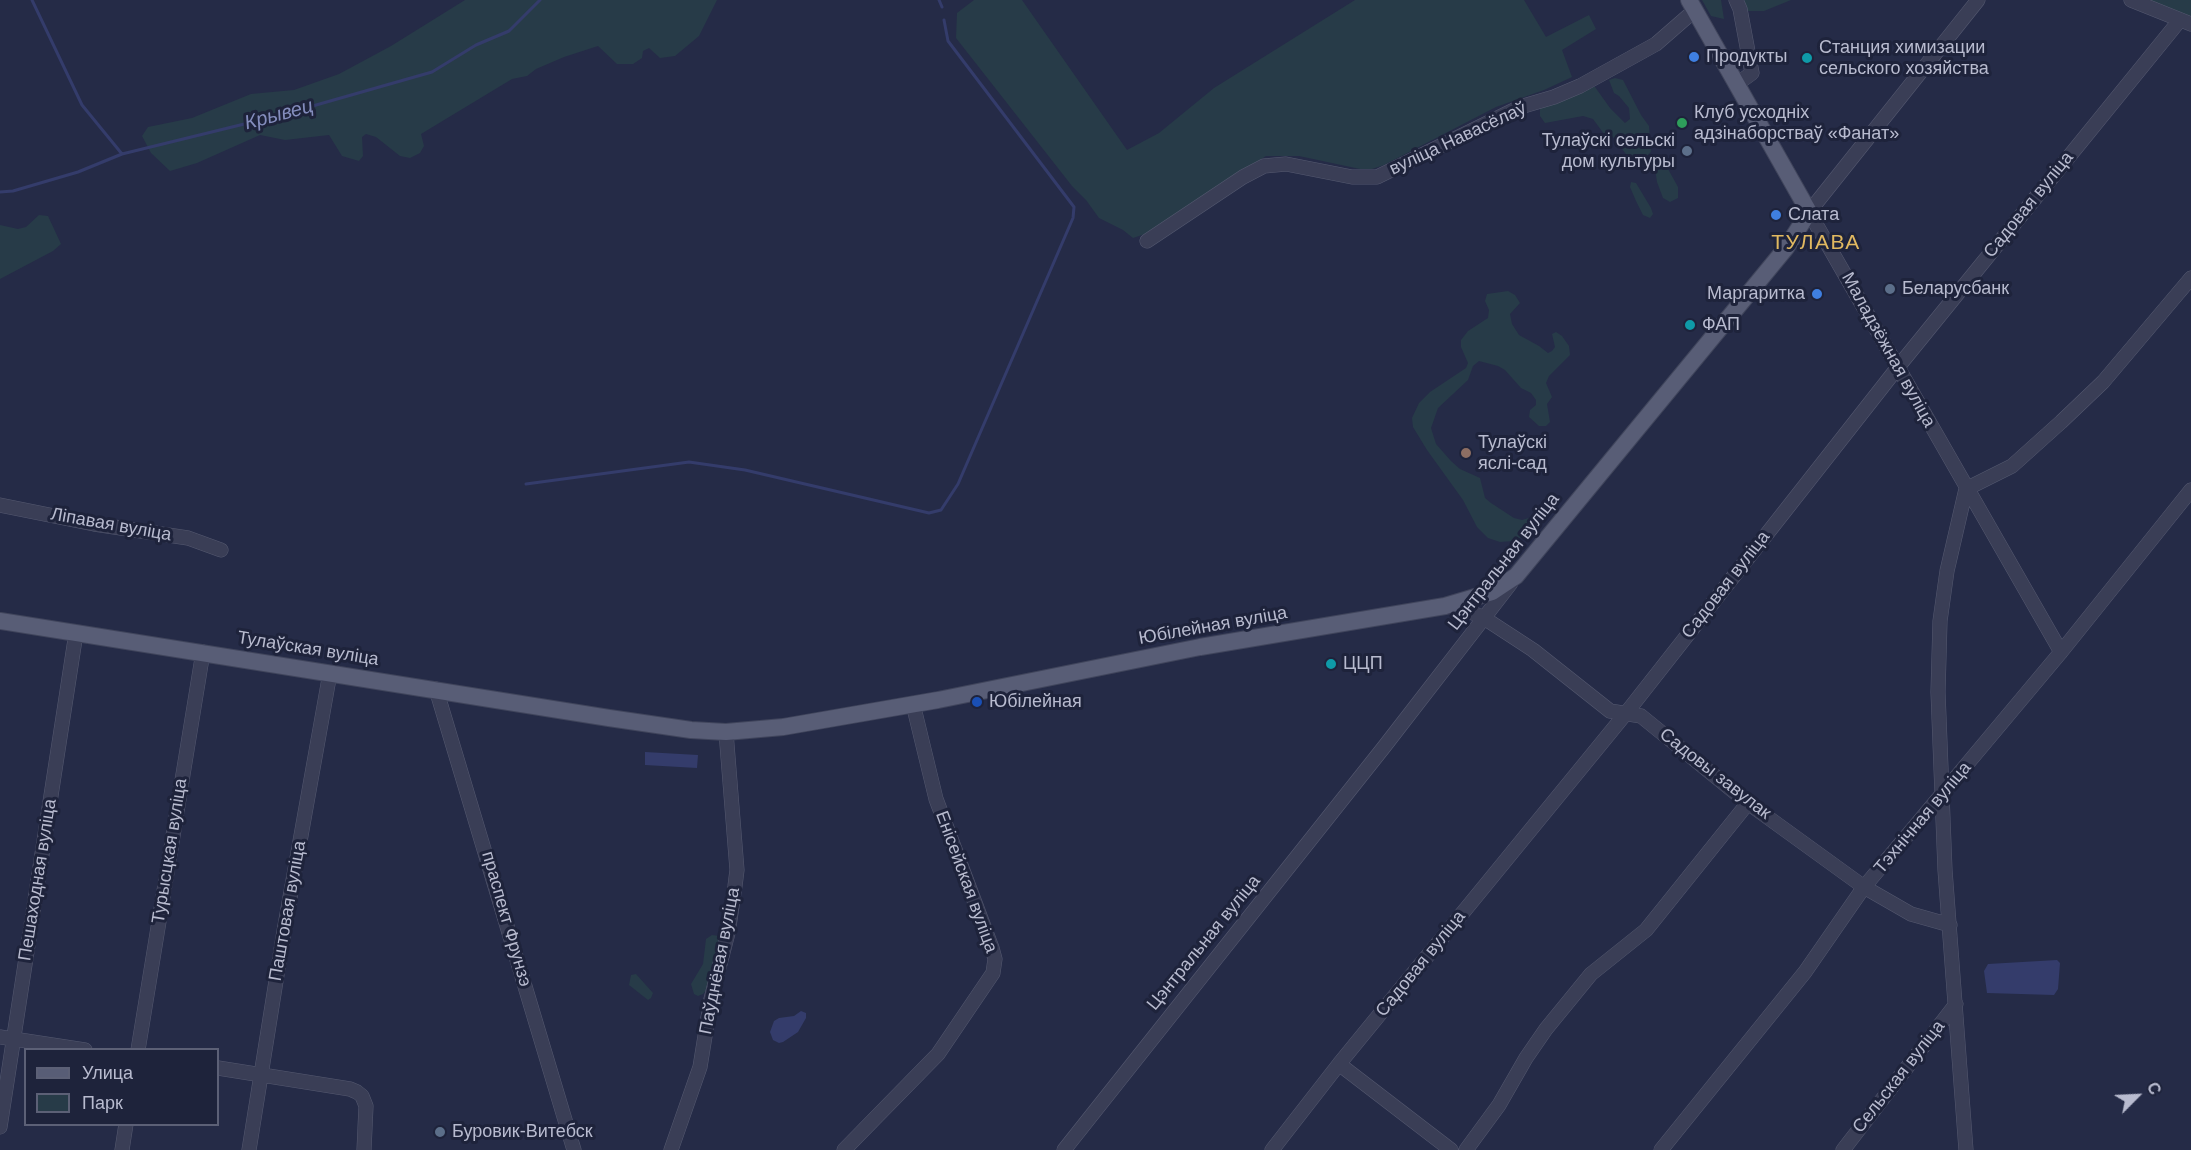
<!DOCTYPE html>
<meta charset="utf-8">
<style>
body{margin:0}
#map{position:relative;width:2191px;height:1150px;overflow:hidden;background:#252b47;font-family:Arial,sans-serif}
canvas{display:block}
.legend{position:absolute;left:24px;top:1048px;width:195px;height:78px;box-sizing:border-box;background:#1e233b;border:2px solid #5c6076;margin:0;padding:8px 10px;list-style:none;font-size:18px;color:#b8bbcf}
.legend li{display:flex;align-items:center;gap:12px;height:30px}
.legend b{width:30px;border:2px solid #5c6076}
.north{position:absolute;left:2107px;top:1066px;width:60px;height:60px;-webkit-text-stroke:4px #1e233b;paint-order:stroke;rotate:66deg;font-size:16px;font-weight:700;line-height:24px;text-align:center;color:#b8bbcf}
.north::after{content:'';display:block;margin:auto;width:21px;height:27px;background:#b8bbcf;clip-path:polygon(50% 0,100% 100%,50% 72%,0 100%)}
</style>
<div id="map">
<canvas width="2191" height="1150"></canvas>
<ul class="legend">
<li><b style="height:8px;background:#585d76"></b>Улица</li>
<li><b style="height:16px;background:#273b48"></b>Парк</li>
</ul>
<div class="north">С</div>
</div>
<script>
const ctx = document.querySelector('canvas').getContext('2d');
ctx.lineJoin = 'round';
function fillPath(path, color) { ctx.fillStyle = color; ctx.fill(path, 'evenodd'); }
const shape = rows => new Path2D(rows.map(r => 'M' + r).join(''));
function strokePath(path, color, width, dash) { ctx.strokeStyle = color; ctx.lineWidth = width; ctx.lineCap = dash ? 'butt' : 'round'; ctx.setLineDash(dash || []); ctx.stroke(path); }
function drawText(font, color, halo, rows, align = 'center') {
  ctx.font = font + ' Arial,sans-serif'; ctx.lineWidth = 6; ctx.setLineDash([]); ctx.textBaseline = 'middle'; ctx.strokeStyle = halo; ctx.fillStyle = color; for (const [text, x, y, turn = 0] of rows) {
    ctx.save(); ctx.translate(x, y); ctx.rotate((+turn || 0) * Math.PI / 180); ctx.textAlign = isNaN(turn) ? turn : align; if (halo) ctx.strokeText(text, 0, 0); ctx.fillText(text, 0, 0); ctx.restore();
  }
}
const green = shape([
 [465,0,717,0,699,36,675,56,660,58,649,48,643,51,642,58,633,64,617,64,598,46,564,57,536,69,527,76,512,79,421,134,424,146,420,153,410,158,400,156,376,137,366,134,362,137,363,156,359,161,342,156,329,135,285,140,260,135,197,163,170,171,151,153,142,136,148,127,192,118,251,94,294,90,339,74,391,46],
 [974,0,1022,0,1127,150,1159,133,1214,88,1355,0,1524,0,1546,37,1589,15,1596,29,1562,50,1572,77,1544,90,1496,107,1384,165,1372,169,1360,169,1299,156,1266,156,1145,234,1133,238,1123,230,1099,218,1086,200,1072,186,956,38,957,13],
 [1702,0,1721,0,1724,19,1711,16],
 [1744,0,1791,0,1764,11,1747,11],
 [2143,0,2191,0,2191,20],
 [1615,78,1623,80,1641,115,1649,126,1651,152,1640,162,1632,162,1613,137,1604,134,1593,119,1583,116,1545,123,1540,116,1540,106,1584,87,1595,87,1610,108,1625,123,1630,119,1629,108,1619,96,1614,93,1609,80],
 [1657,157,1662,158,1678,187,1678,198,1670,202,1663,198,1657,182,1654,162],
 [1631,182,1636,183,1651,208,1653,214,1650,218,1643,215,1636,201,1630,187],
 [39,215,48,216,61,244,53,251,0,279,0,225,18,229,26,227],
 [1508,291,1515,295,1520,303,1510,314,1512,324,1519,335,1539,346,1548,353,1552,351,1555,347,1552,334,1556,332,1562,336,1569,346,1570,355,1549,376,1546,383,1552,397,1547,404,1550,422,1546,426,1539,426,1529,417,1530,410,1536,405,1536,400,1531,393,1521,388,1505,370,1498,366,1479,361,1473,366,1468,380,1438,408,1431,428,1436,444,1451,461,1460,469,1480,478,1485,498,1491,503,1514,518,1522,520,1532,517,1536,520,1532,530,1526,535,1513,541,1500,542,1488,538,1477,527,1463,500,1427,450,1413,427,1412,418,1419,403,1430,392,1466,368,1468,363,1461,347,1461,340,1468,331,1488,318,1489,310,1485,301,1487,294],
 [1174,628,1178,630,1179,634,1176,636,1146,645,1142,643,1141,637,1145,635],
 [712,935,719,936,723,944,714,980,703,994,698,996,694,994,691,984,703,964,706,939],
 [636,974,653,993,651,998,648,1000,629,985,631,975]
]);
const water = shape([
 [645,752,698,755,697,768,645,765],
 [2057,960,2060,963,2058,989,2054,995,1987,993,1984,971,1988,964],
 [801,1011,806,1013,806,1018,798,1032,783,1042,779,1043,773,1040,770,1032,774,1021,779,1018,794,1016]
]);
const stream = shape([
 [32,0,82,105,122,154],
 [939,0,942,7],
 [0,192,13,191,78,172,122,154,281,115,432,72,476,45,509,31,540,0],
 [526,484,689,462,745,470,929,513,941,510,958,484,1073,218,1074,207,948,41,944,20]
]);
const minor = shape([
 [1736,0,1740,9,1752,73,1737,84],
 [1978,0,1809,212,2061,652],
 [2131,0,2191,24],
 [1147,241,1243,177,1264,166,1286,164,1352,177,1377,177,1520,107,1554,97,1580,86,1656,44,1695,10],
 [1966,489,2012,466,2061,422,2103,382,2191,278],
 [0,505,94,524,188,538,221,550],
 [1447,606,1464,609,1484,618,1533,650,1610,711,1641,716,1748,803,1864,887,1911,914,1950,925],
 [436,689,574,1150],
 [0,1037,85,1050],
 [138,1050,203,652],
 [1339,1064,1451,1150],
 [218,1068,350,1089,357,1092,362,1096,366,1106,364,1150],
 [0,1127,76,633],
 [122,1150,126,1124],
 [249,1150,284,931,330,673],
 [671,1150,700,1067,711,999,728,933,735,886,737,870,726,732],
 [844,1150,938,1054,993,973,995,959,992,948,936,799,913,704],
 [1064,1150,1384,747,1511,583],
 [1272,1150,1339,1064,1627,712,1902,362,2180,20],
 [1466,1150,1499,1105,1526,1058,1546,1029,1591,974,1646,930,1748,803],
 [1661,1150,1805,972,1864,887,2061,652,2191,490],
 [1843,1150,1956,1004],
 [1966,1150,1945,870,1938,692,1940,621,1947,571,1966,489]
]);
const major = shape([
 [0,621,609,718,691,730,726,732,783,727,938,700,1200,647,1445,606,1492,592,1516,576,1786,248,1809,212,1689,0]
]);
const markers = [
 [1694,57,6,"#3f7fe0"],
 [1807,58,6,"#0f9aa8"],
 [1682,123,6,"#2e9e5b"],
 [1687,151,6,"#5c6f8a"],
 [1776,215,6,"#3f7fe0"],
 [1890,289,6,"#5c6f8a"],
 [1817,294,6,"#3f7fe0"],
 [1690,325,6,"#0f9aa8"],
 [1466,453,6,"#8d6e63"],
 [1331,664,6,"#0f9aa8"],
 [977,702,6,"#1a4fb4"],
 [440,1132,6,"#5c6f8a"]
];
const poiNames = [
 ["Станция химизации",1819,48],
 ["сельского хозяйства",1819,69],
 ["Продукты",1706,57],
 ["Клуб усходніх",1694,113],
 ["адзінаборстваў «Фанат»",1694,134],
 ["Тулаўскі сельскі",1675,141,"right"],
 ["дом культуры",1675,162,"right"],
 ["Слата",1788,215],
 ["Беларусбанк",1902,289],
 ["Маргаритка",1805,294,"right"],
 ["ФАП",1702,325],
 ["Тулаўскі",1478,443],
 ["яслі-сад",1478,464],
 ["ЦЦП",1343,664],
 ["Юбілейная",989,702],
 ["Буровик-Витебск",452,1132]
];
const streetNames = [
 ["вуліца Навасёлаў",1458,139,-25],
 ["Садовая вуліца",2029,205,-51],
 ["Маладзёжная вуліца",1888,350,61],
 ["Ліпавая вуліца",111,525,10],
 ["Цэнтральная вуліца",1504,562,-52],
 ["Садовая вуліца",1726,585,-52],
 ["Юбілейная вуліца",1213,626,-10],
 ["Тулаўская вуліца",308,649,9],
 ["Садовы завулак",1715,774,38],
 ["Тэхнічная вуліца",1923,818,-50],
 ["Турысцкая вуліца",170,851,-81],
 ["Пешаходная вуліца",38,880,-81],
 ["Енісейская вуліца",966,882,70],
 ["Паштовая вуліца",288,911,-80],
 ["праспект Фрунзэ",506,919,74],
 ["Цэнтральная вуліца",1204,943,-51],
 ["Паўднёвая вуліца",720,961,-79],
 ["Садовая вуліца",1421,964,-51],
 ["Сельская вуліца",1899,1077,-52]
];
const waterNames = [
 ["Крывец",279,115,-15]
];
const quarterNames = [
 ["ТУЛАВА",1816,243]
];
fillPath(green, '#273b48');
fillPath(water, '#343c6b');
strokePath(stream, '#343c6b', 3);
strokePath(minor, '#555970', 15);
strokePath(major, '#40455c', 18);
strokePath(minor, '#3a3e56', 14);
strokePath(major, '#585d76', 16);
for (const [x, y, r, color] of markers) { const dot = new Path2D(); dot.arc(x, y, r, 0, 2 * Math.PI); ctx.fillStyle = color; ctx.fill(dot); strokePath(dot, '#1e233b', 2); }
drawText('18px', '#b8bbcf', '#1e233b', poiNames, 'left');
drawText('18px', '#b8bbcf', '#1e233b', streetNames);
drawText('italic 20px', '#848dbd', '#1e233b', waterNames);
ctx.letterSpacing = '1.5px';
drawText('21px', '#e1b961', '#1e233b', quarterNames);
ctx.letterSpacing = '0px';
</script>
